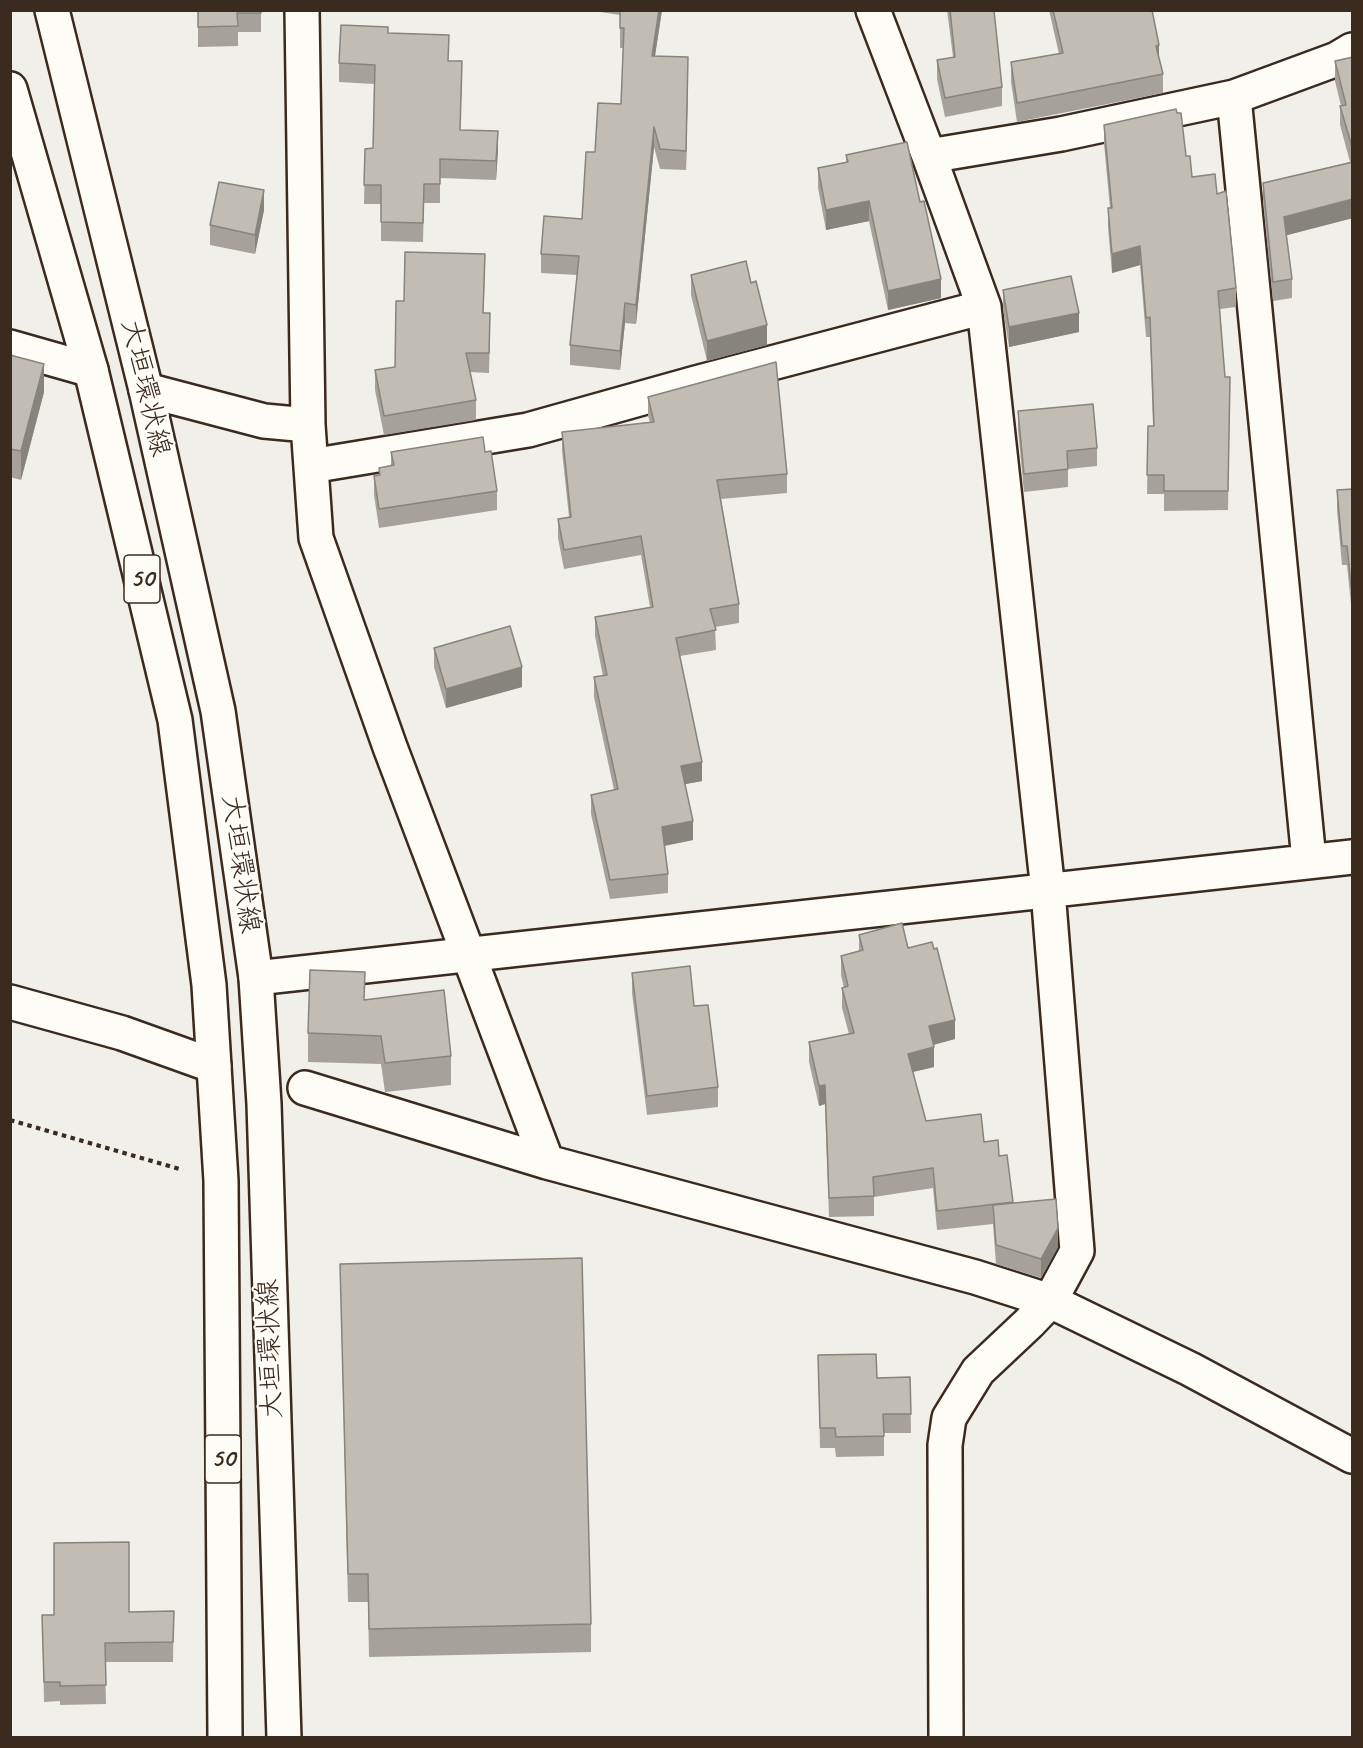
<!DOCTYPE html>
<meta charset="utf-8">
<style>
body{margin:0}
#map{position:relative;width:1363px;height:1748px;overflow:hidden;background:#f1efea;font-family:Caveat,sans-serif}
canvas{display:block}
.frame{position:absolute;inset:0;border:12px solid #3b2a1e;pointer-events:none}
</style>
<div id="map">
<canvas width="1363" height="1748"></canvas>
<div class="frame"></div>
</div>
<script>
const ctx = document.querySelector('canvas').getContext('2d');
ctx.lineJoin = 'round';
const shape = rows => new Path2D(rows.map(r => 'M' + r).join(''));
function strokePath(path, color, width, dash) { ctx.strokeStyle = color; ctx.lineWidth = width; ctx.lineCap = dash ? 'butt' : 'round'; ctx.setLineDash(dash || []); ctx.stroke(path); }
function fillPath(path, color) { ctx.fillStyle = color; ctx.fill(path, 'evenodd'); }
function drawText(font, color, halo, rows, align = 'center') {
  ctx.font = font + ' Caveat,"Klee One",sans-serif'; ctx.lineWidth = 4.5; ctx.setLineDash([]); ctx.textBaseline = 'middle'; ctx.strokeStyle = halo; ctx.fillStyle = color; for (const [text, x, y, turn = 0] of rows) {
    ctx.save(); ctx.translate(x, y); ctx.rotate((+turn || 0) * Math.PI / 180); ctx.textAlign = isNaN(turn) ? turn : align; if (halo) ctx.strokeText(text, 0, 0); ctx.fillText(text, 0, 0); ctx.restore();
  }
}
const path = shape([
 [10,1120,183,1170]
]);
const street = shape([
 [302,10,308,425,316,538,390,747,547,1162],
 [873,10,929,156,984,307,1048,891,1077,1251,1050,1301,1029,1323,978,1371,949,1418,945,1445,946,1738],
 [1234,97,1309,860],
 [929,156,1061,134,1234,97,1337,59,1352,50],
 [10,347,91,370],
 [146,390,264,421,308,425],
 [311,466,528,430,696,383,984,307],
 [256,978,1352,857],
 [10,1002,122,1033,214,1066],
 [305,1088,547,1162,975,1277,1050,1301,1190,1369,1352,1456]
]);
const primary = shape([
 [52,10,146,390,218,711,256,978,264,1104,284,1738],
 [10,89,91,370,175,720,209,985,221,1181,225,1738]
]);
const wall = shape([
 [198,10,270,10,270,12,261,12,261,32,238,32,238,46,198,47],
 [587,10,662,10,655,56,688,77,686,170,660,169,654,147,636,324,625,323,620,370,570,365,570,345,577,275,541,273,541,254,582,219,595,152,621,104,623,48,620,48,620,15],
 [947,10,994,10,1002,87,1002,106,945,117,937,79,937,60,953,57],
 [1049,10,1152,10,1159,60,1163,74,1163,93,1017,122,1011,82,1011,62,1059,54],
 [388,33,448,61,462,80,460,130,498,150,496,180,440,178,440,203,424,203,423,242,381,241,381,204,364,204,365,149,373,148,374,84,339,82,339,63],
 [1353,57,1353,218,1286,235,1292,279,1292,298,1273,301,1263,202,1263,183,1350,162,1340,125,1340,106,1341,106,1335,81,1335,61],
 [1104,125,1186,156,1192,177,1217,194,1236,288,1236,307,1220,309,1225,377,1230,377,1228,510,1164,511,1164,494,1147,494,1148,426,1153,426,1150,337,1146,337,1140,265,1112,273,1108,227,1108,208,1110,208,1104,144],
 [846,155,920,202,941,298,888,310,869,221,826,230,818,188,818,168,846,162],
 [264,210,255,254,210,245,210,225],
 [485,274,483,313,490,333,489,373,470,372,476,400,476,420,384,435,375,390,375,370,395,367,404,301],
 [691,275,767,345,707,361,691,295],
 [1003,290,1079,332,1009,347,1003,309],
 [10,355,44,392,21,480,10,477],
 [648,397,787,474,787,493,721,499,739,604,739,623,715,627,716,650,680,656,702,781,685,784,693,840,665,846,668,874,668,893,610,899,591,814,591,795,614,790,594,697,594,677,603,676,595,636,595,617,650,607,641,555,564,569,558,538,558,519,569,517,562,451,562,432,650,422,648,416],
 [1018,411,1097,448,1097,466,1068,469,1068,487,1024,492,1018,429],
 [391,452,485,452,497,491,497,510,379,528,374,495,374,476,379,475,379,468,391,466],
 [1353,489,1353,624,1347,565,1342,565,1337,510,1337,490],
 [434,648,522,687,446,708,434,667],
 [859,935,908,948,955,1039,933,1045,934,1067,913,1072,926,1121,984,1142,1013,1203,1058,1247,1041,1278,996,1264,993,1224,937,1230,933,1188,874,1197,874,1216,829,1217,825,1104,819,1106,809,1062,809,1042,849,1034,842,1008,842,988,844,988,841,975,841,956,859,951],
 [632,973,694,1006,718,1087,718,1107,647,1115,632,993],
 [365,1000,451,1056,451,1085,385,1092,381,1064,308,1062,308,1033],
 [340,1264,591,1624,591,1652,369,1657,368,1602,348,1602],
 [818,1355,877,1378,910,1377,911,1433,884,1433,884,1456,836,1457,835,1448,820,1448],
 [174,1611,173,1662,105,1662,106,1704,60,1705,60,1701,44,1702,42,1615,129,1612]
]);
const shadedWall = shape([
 [659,10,662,10,652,75,652,56],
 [1159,45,1159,64,1156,46],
 [688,57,688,77,686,170,686,151],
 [654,127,654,147,636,324,636,305],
 [498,131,498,150,496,180,496,161],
 [264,190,264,210,255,254,255,235],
 [1353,199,1353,218,1284,236,1284,217],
 [869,201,869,221,826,230,826,210],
 [1140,246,1140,265,1112,273,1112,254],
 [941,279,941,298,888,310,888,291],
 [625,303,625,323,620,370,620,351],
 [1079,313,1079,332,1009,347,1009,327],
 [767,325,767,345,707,361,707,341],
 [44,364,44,392,21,480,21,451],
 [522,667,522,687,446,708,446,689],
 [702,762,702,781,681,785,681,766],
 [693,821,693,840,662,846,662,827],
 [955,1020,955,1039,929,1046,929,1026],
 [934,1047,934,1067,908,1073,908,1054],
 [825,1085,825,1104,819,1106,819,1086],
 [1058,1228,1058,1247,1041,1278,1041,1259]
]);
const building = shape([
 [198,10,261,10,261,13,237,13,238,26,198,27,198,10],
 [620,10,659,10,652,56,688,57,686,151,660,149,654,127,636,305,625,303,620,351,570,345,579,256,541,254,544,216,582,219,586,152,595,152,598,103,621,104,624,28,620,28,620,10],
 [950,10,994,10,1002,87,945,98,937,60,955,57,950,10],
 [1053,10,1152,10,1159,45,1156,46,1163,74,1017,103,1011,62,1063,53,1053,10],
 [341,25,388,27,388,33,449,35,448,61,462,61,460,130,498,131,496,161,440,159,440,184,424,184,423,223,381,222,381,185,364,185,365,149,373,148,375,65,339,63,341,25],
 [1353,57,1353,150,1340,106,1346,105,1335,61,1353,57],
 [1176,109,1177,113,1181,113,1186,156,1190,156,1192,177,1215,174,1217,194,1226,191,1236,288,1218,291,1225,377,1230,377,1228,491,1164,491,1164,475,1147,475,1148,426,1154,426,1150,317,1146,318,1140,246,1112,254,1108,208,1112,208,1104,125,1176,109],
 [907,142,920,202,924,201,941,279,888,291,869,201,826,210,818,168,848,162,846,155,907,142],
 [1353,162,1353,199,1284,217,1292,279,1273,282,1263,183,1353,162],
 [219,182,264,190,255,235,210,225,219,182],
 [405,252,485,254,483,313,490,313,489,353,466,353,476,400,384,416,375,370,395,367,396,301,404,301,405,252],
 [746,261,751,283,756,281,767,325,707,341,691,275,746,261],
 [1071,276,1079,313,1009,327,1003,290,1071,276],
 [10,355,44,364,21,451,10,449,10,355],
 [776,362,787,474,717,480,739,604,710,609,716,630,676,638,702,762,681,766,693,821,662,827,668,874,610,880,591,795,618,789,594,677,607,675,595,617,653,607,641,536,564,550,558,519,571,517,562,432,654,422,648,397,776,362],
 [1093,404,1097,448,1067,451,1068,469,1024,474,1018,411,1093,404],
 [483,437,485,452,491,451,497,491,379,509,374,476,380,475,379,468,394,465,391,452,483,437],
 [1353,489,1353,604,1347,546,1342,546,1337,490,1353,489],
 [510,626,522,667,446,689,434,648,510,626],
 [902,923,908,948,932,942,934,949,937,948,955,1020,929,1026,934,1047,908,1054,926,1121,981,1114,984,1142,998,1140,999,1156,1007,1155,1013,1202,937,1211,933,1168,873,1177,874,1196,829,1198,825,1085,819,1086,809,1042,854,1033,842,988,848,986,841,956,863,950,859,935,902,923],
 [690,966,694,1006,708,1005,718,1087,647,1096,632,973,690,966],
 [310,970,365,972,364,1000,444,990,451,1056,385,1063,381,1036,308,1033,310,970],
 [1056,1199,1058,1228,1041,1259,996,1245,993,1205,1056,1199],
 [582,1258,591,1624,369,1629,368,1574,348,1574,340,1264,582,1258],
 [876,1354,877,1378,910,1377,911,1414,883,1414,884,1436,836,1437,835,1428,820,1428,818,1355,876,1354],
 [129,1542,129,1612,174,1611,173,1642,105,1643,106,1685,60,1686,60,1682,44,1682,42,1615,54,1615,54,1543,129,1542]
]);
const shields = [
 [142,579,36],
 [223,1459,36]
];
const shieldNames = [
 ["50",142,579],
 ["50",223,1459]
];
const streetNames = [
 ["大垣環状線",145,388,77],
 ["大垣環状線",240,864,82],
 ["大垣環状線",271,1349,-92]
];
strokePath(street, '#3b2a1e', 38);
strokePath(primary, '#3b2a1e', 38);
strokePath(path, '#3b2a1e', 4, [4.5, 4.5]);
strokePath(street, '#fdfcf7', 33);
strokePath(primary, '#fdfcf7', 33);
fillPath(wall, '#a6a29b');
fillPath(shadedWall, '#87847e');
fillPath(building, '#c1bcb4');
strokePath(building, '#87847e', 1.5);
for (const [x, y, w] of shields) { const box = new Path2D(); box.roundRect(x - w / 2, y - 24, w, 48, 4.5); ctx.fillStyle = '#fdfcf7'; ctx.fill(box); strokePath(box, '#3b2a1e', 1.5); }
drawText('bold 27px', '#3b2a1e', null, shieldNames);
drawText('28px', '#3b2a1e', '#fdfcf7', streetNames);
</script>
